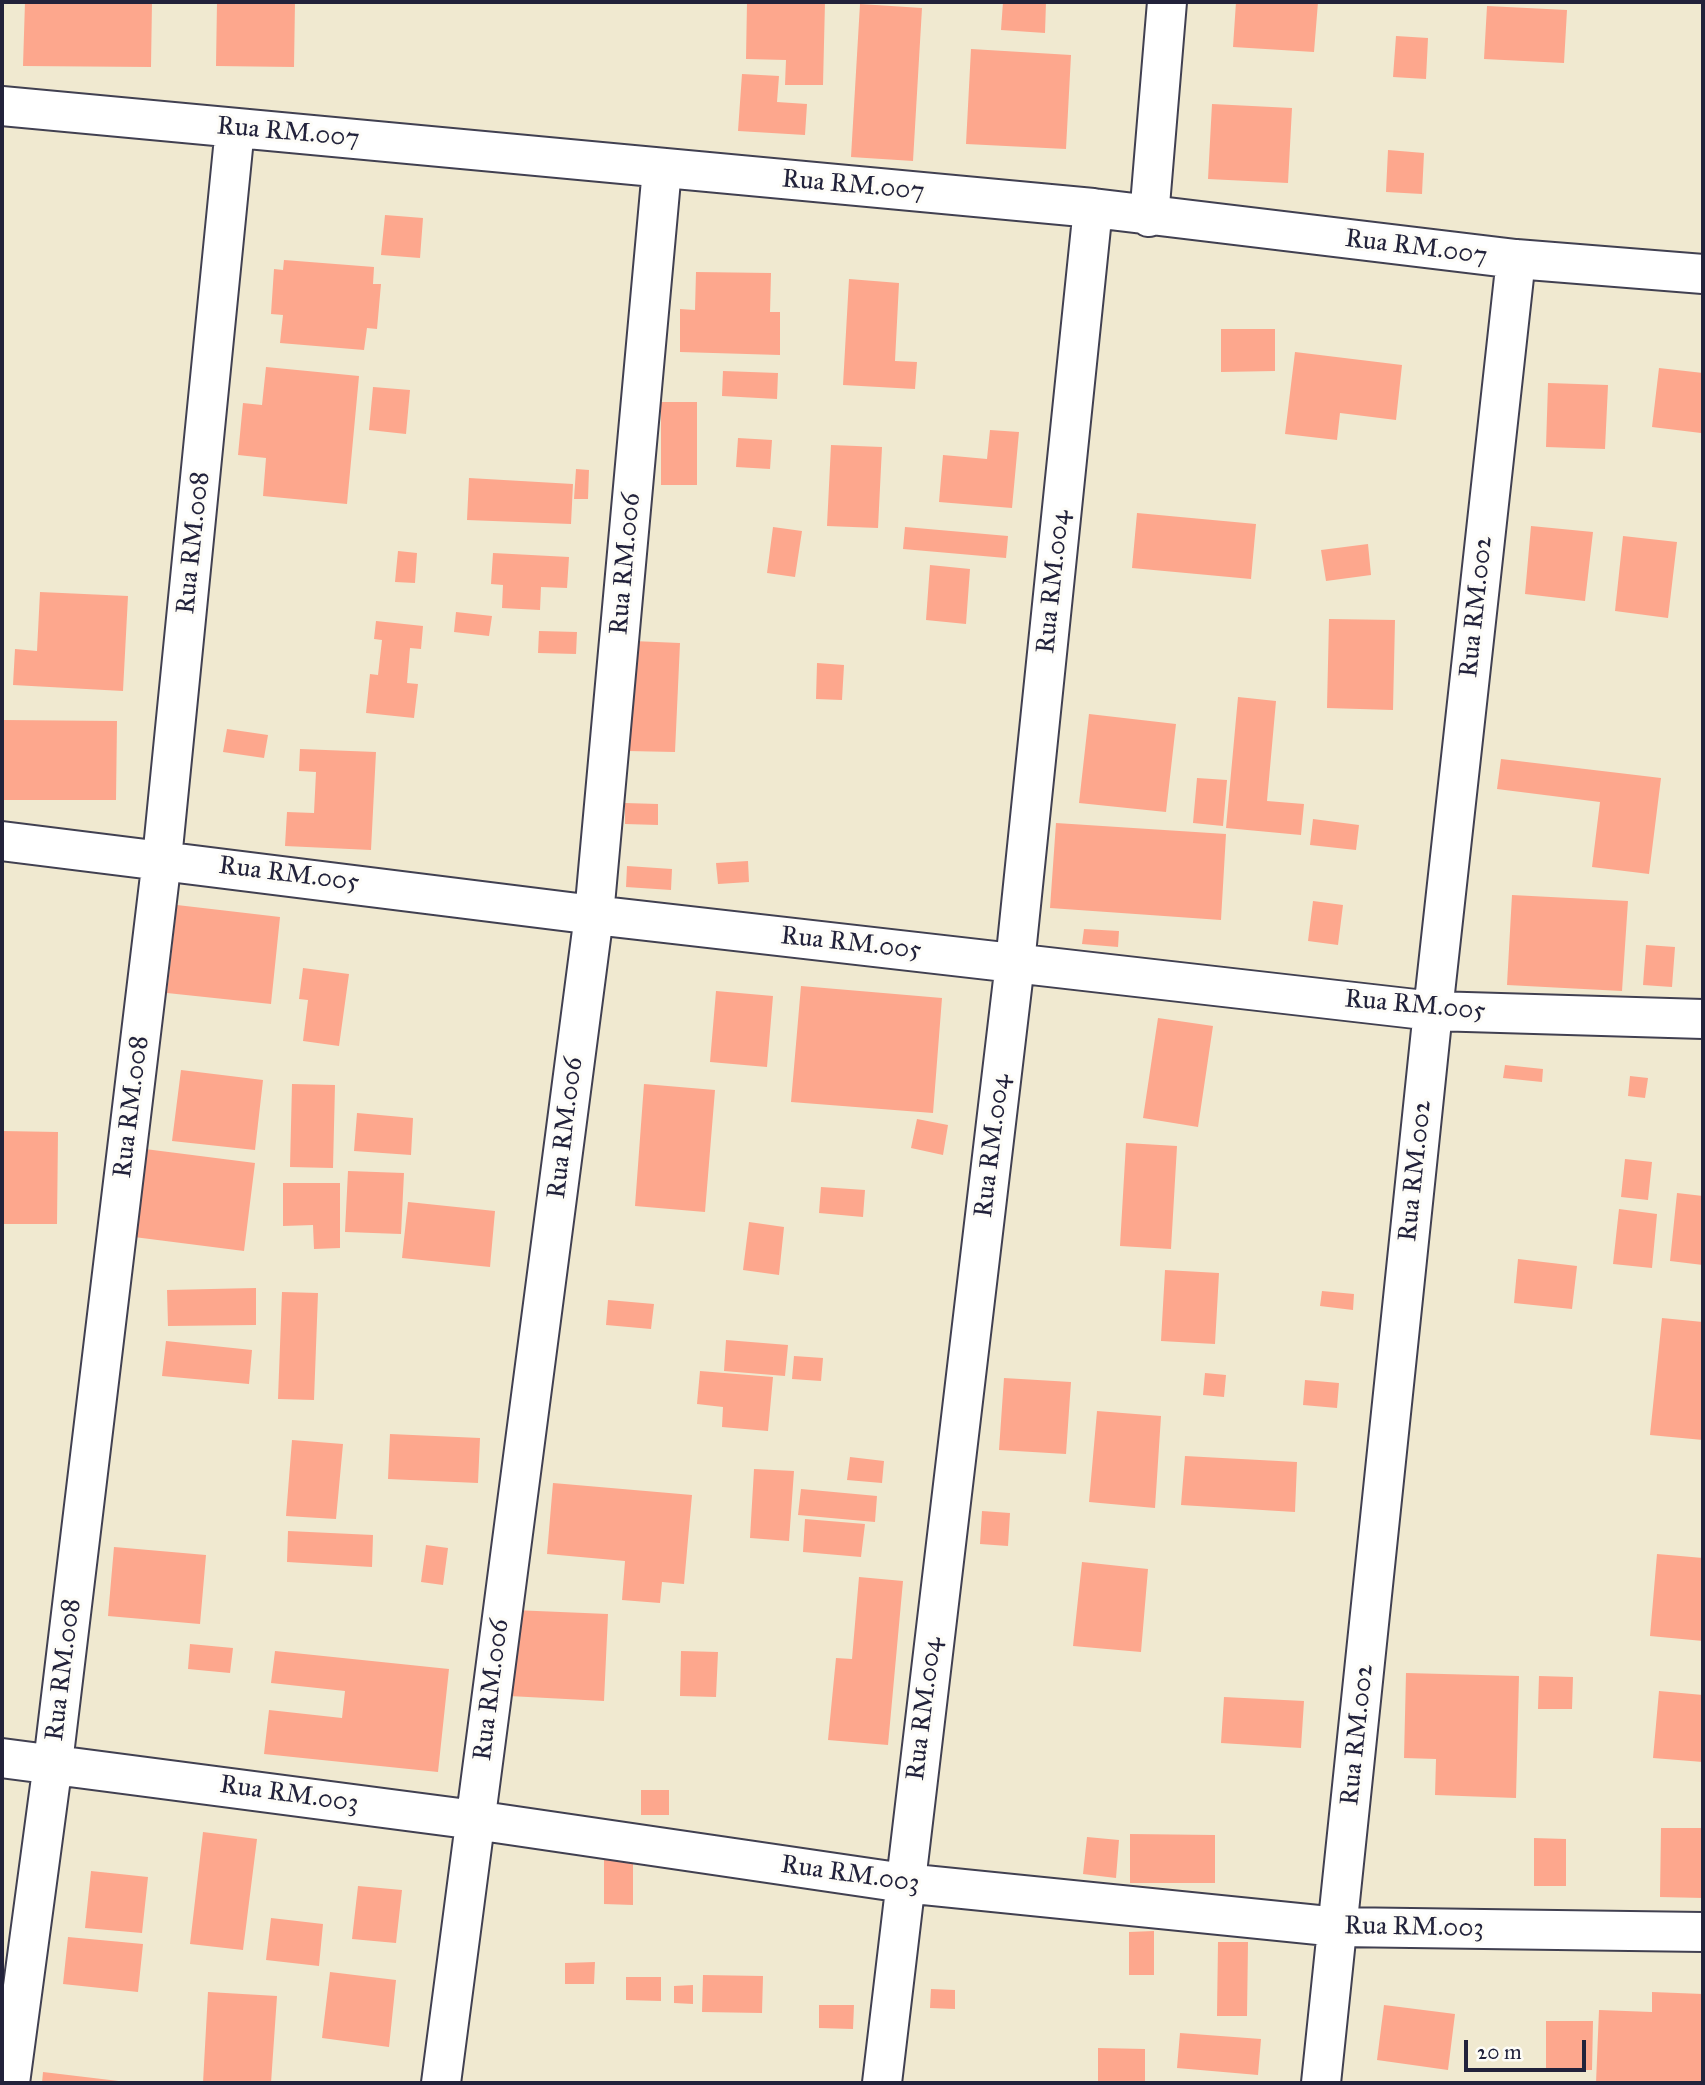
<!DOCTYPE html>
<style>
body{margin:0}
#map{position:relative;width:1705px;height:2085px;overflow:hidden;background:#f0e9d0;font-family:"IM FELL Great Primer",serif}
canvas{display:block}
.frame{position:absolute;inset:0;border:4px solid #22223b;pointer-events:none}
.scale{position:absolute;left:1464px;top:2040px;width:122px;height:32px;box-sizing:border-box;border:4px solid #22223b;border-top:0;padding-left:9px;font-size:21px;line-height:24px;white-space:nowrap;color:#22223b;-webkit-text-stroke:5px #fdfcf7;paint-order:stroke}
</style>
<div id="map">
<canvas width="1705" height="2085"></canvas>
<div class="frame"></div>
<div class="scale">20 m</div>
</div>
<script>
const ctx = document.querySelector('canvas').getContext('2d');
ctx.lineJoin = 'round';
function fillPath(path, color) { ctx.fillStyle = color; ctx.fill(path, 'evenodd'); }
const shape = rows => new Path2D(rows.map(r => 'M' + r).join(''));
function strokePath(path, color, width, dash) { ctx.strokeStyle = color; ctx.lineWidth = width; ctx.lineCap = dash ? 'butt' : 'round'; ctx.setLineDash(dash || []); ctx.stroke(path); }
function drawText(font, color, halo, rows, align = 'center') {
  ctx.font = font + ' "IM FELL Great Primer",serif'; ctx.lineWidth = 6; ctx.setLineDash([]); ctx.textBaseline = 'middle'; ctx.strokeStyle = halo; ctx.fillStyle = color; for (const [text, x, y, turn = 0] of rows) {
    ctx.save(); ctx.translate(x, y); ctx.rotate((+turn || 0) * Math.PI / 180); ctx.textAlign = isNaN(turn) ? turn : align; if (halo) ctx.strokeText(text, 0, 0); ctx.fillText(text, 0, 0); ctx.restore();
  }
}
const building = shape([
 [25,2,152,2,151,67,23,66],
 [217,2,295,2,294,67,216,66],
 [747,2,825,2,823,85,785,85,786,60,746,59],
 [1003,2,1046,2,1045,33,1001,30],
 [1236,2,1318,2,1314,52,1233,47],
 [860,4,922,8,913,161,851,157],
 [1487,6,1567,10,1564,63,1484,59],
 [1396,36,1428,38,1426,79,1393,77],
 [971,49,1071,55,1066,149,966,144],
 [742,74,779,76,777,102,807,104,805,135,738,131],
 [1212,104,1292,108,1288,183,1208,179],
 [1388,150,1424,153,1422,194,1386,192],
 [385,215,423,218,420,258,381,255],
 [284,260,374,267,373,284,381,284,377,329,367,328,364,350,280,343,283,315,271,314,274,269,283,270],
 [696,272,771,273,770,312,780,312,780,355,680,352,680,309,695,310],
 [849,279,899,283,895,361,917,362,915,389,843,385],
 [1221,329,1275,329,1275,371,1221,372],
 [1295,352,1402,365,1396,420,1340,413,1337,440,1285,434],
 [266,367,359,376,347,504,263,496,266,458,238,455,243,403,262,405],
 [1659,368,1703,373,1701,433,1652,427],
 [723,371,778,373,777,399,722,396],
 [1548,383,1608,385,1605,449,1546,447],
 [373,387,410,390,406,434,369,430],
 [661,402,697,402,697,485,661,485],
 [990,430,1019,432,1012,508,939,502,943,455,987,459],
 [738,438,772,440,770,469,736,467],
 [831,445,882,447,878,528,827,526],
 [576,469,589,470,588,499,574,499],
 [469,478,573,484,571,524,467,520],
 [1137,513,1256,524,1251,579,1132,568],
 [1531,526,1593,532,1585,601,1525,594],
 [773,527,802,531,795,577,767,573],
 [905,527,1008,536,1006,558,903,549],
 [1623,536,1677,542,1668,618,1615,611],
 [1368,544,1371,575,1326,581,1321,550],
 [398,551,417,553,415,583,395,582],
 [493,553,569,557,567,588,541,587,540,610,502,608,503,585,491,584],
 [930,565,970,569,966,624,926,620],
 [40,592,128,596,123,691,13,685,15,649,37,651],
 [456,612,492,616,489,636,454,632],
 [1329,619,1395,620,1393,710,1327,708],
 [376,621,423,626,421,649,410,648,407,683,418,684,414,718,366,713,370,674,378,675,382,640,374,639],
 [539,631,577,632,576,654,538,653],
 [633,641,680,643,675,752,628,751],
 [817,663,844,665,842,700,816,699],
 [1238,697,1276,701,1267,801,1304,804,1301,835,1226,828],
 [1089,714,1176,724,1166,812,1079,803],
 [3,720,117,721,116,800,3,800],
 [227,729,268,735,264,758,223,752],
 [300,749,376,752,371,850,285,846,287,812,314,813,316,772,299,771],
 [1501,759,1661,778,1649,874,1592,867,1600,802,1497,789],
 [1197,778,1227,780,1223,826,1193,823],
 [625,803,658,804,658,825,625,824],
 [1313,819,1359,825,1356,850,1310,845],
 [1056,823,1226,834,1221,920,1050,908],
 [748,861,749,882,718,884,716,863],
 [627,866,672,869,671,890,626,887],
 [1512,895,1628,901,1622,991,1507,985],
 [1313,901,1343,905,1338,945,1308,941],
 [177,905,280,917,271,1004,167,993],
 [1084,929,1119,931,1118,947,1082,944],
 [1646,945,1675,947,1672,987,1643,985],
 [303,968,349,974,339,1046,303,1041,308,1000,299,999],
 [801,986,942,998,933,1113,791,1102],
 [716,991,773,996,767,1067,710,1062],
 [1158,1018,1213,1026,1198,1127,1143,1118],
 [1505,1065,1543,1069,1542,1082,1503,1078],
 [181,1070,263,1080,255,1150,172,1141],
 [1630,1076,1648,1078,1645,1098,1628,1096],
 [292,1084,335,1085,333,1168,290,1167],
 [644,1084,715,1090,705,1212,635,1206],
 [357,1113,413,1118,411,1155,354,1151],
 [917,1119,948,1125,943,1155,911,1148],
 [2,1131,58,1132,57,1224,2,1224],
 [1126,1143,1177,1146,1171,1249,1120,1246],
 [145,1149,255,1163,244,1251,134,1237],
 [1625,1159,1652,1162,1648,1200,1621,1197],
 [348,1171,404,1173,401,1234,345,1232],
 [283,1183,340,1183,340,1248,314,1249,313,1225,283,1226],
 [821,1187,865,1190,863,1217,819,1213],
 [1677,1193,1703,1196,1703,1265,1670,1261],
 [408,1202,495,1211,490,1267,402,1258],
 [1619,1209,1657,1214,1652,1268,1613,1264],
 [749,1222,784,1227,779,1275,743,1270],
 [1518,1259,1577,1266,1572,1309,1514,1303],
 [1165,1270,1219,1273,1215,1344,1161,1341],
 [256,1288,256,1325,168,1326,167,1290],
 [1322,1291,1354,1294,1353,1310,1320,1306],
 [282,1292,318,1293,314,1400,278,1399],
 [608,1300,654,1304,651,1329,606,1325],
 [1662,1318,1703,1322,1703,1440,1650,1435],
 [726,1340,788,1345,785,1376,724,1371],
 [166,1341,252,1350,249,1384,162,1376],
 [794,1356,823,1358,821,1381,792,1379],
 [700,1371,773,1377,768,1431,722,1427,723,1407,697,1404],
 [1205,1373,1226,1375,1224,1397,1203,1395],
 [1004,1378,1071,1382,1066,1454,999,1450],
 [1305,1380,1339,1383,1337,1408,1303,1405],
 [1097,1411,1161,1416,1155,1508,1089,1502],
 [390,1434,480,1438,478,1483,388,1479],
 [292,1440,343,1444,336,1519,286,1516],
 [1185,1456,1297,1462,1295,1512,1181,1505],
 [850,1457,884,1461,882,1483,847,1480],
 [754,1469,794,1471,789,1541,750,1538],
 [553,1483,692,1495,684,1584,662,1582,660,1603,622,1600,625,1561,547,1554],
 [801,1489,877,1496,875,1522,798,1515],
 [982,1511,1010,1513,1008,1546,980,1544],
 [805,1519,865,1524,861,1557,803,1552],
 [288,1531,373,1535,372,1567,287,1562],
 [426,1545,448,1548,443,1585,421,1582],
 [114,1547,206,1555,200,1624,108,1616],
 [1657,1554,1703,1558,1703,1641,1650,1636],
 [1082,1562,1148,1569,1141,1652,1073,1646],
 [859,1577,903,1581,888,1745,828,1740,836,1658,852,1659],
 [513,1610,608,1614,604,1701,509,1696],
 [190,1644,233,1648,230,1673,188,1669],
 [275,1651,449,1669,438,1772,264,1754,269,1710,342,1718,345,1691,271,1683],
 [681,1651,718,1652,716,1697,680,1696],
 [1406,1673,1519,1676,1516,1798,1435,1795,1436,1759,1404,1758],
 [1539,1676,1573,1677,1572,1709,1538,1709],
 [1659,1691,1703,1695,1703,1762,1653,1758],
 [1224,1697,1304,1701,1301,1748,1221,1743],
 [641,1790,669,1790,669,1815,641,1815],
 [1661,1828,1703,1828,1703,1898,1660,1897],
 [203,1832,257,1839,243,1950,190,1944],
 [1130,1834,1215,1835,1215,1883,1130,1883],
 [1087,1837,1119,1840,1116,1878,1083,1874],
 [1534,1838,1566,1839,1566,1886,1534,1886],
 [604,1856,633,1856,633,1905,604,1904],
 [91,1871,148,1877,142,1933,85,1928],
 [358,1886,402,1890,396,1943,352,1939],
 [271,1918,323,1924,319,1966,266,1960],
 [1154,1931,1154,1975,1129,1975,1129,1932],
 [68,1937,143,1944,138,1992,63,1984],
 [1218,1942,1248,1942,1247,2016,1217,2016],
 [595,1962,594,1984,565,1984,565,1963],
 [330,1972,396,1980,389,2047,322,2038],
 [703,1975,763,1976,762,2013,702,2012],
 [626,1977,661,1977,661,2001,626,2000],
 [693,1985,693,2004,674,2003,674,1986],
 [931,1989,955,1990,955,2009,930,2008],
 [208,1992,277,1996,271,2083,203,2083],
 [1652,1992,1703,1994,1703,2083,1596,2083,1599,2010,1652,2012],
 [819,2005,854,2005,853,2029,819,2028],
 [1384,2005,1455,2014,1448,2070,1377,2060],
 [1546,2021,1593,2021,1592,2070,1546,2070],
 [1180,2033,1261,2039,1258,2075,1177,2068],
 [1098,2048,1145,2049,1145,2083,1098,2083],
 [43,2072,127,2082,126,2083,42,2083]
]);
const street = shape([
 [2,106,1093,208,1516,259,1703,274],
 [1149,217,1167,2],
 [2,841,594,915,1433,1011,1703,1019],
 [2,1758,475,1820,904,1883,1338,1927,1703,1932],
 [10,2083,53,1763,162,859,235,128],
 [441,2083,594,915,662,169],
 [882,2083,1015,963,1093,208],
 [1321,2083,1433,1011,1516,259]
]);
const streetNames = [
 ["Rua RM.007",288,133,5],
 ["Rua RM.007",853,186,5],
 ["Rua RM.007",1416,248,7],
 ["Rua RM.008",194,543,-84],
 ["Rua RM.006",626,564,-85],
 ["Rua RM.004",1054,582,-84],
 ["Rua RM.002",1477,607,-84],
 ["Rua RM.005",289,875,7],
 ["Rua RM.005",851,944,6],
 ["Rua RM.005",1415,1006,5],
 ["Rua RM.008",132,1107,-83],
 ["Rua RM.006",566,1128,-83],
 ["Rua RM.004",993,1146,-83],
 ["Rua RM.002",1416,1171,-84],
 ["Rua RM.008",64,1670,-83],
 ["Rua RM.006",492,1690,-83],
 ["Rua RM.004",925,1709,-83],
 ["Rua RM.002",1358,1735,-84],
 ["Rua RM.003",289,1795,8],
 ["Rua RM.003",850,1875,8],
 ["Rua RM.003",1414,1928,1]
];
fillPath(building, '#fda78d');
strokePath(street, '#414051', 42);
strokePath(street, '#fff', 38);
drawText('26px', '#22223b', '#fdfcf7', streetNames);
</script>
